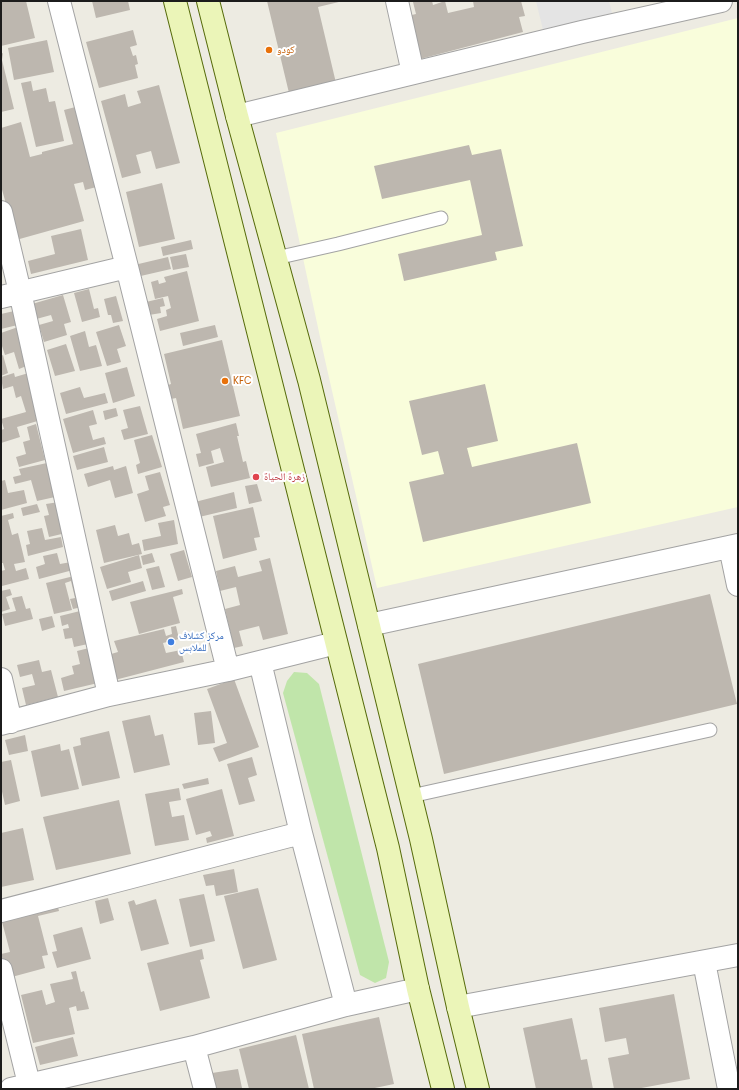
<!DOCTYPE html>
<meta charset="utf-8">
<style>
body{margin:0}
#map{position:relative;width:739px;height:1090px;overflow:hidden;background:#edebe2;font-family:Poppins,sans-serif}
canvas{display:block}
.frame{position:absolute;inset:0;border:2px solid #1c1c1c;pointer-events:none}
</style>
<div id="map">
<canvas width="739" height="1090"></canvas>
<div class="frame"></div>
</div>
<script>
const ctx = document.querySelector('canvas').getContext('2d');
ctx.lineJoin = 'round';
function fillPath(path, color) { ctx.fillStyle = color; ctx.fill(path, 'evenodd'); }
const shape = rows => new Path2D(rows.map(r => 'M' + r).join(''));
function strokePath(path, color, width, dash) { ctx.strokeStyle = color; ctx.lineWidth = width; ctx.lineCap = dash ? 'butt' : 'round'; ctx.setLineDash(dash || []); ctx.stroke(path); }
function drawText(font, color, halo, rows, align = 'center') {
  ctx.font = font + ' Poppins,"Noto Naskh Arabic",sans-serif'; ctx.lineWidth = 4; ctx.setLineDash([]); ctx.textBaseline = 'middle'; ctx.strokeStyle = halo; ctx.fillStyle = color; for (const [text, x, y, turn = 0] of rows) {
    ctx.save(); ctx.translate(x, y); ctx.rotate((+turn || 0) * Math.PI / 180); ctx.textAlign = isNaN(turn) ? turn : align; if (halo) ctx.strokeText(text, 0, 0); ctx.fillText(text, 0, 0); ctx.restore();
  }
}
const education = shape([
 [738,18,738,507,377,588,325,360,276,133]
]);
const grass = shape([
 [294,672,307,673,319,684,389,962,386,978,375,983,360,975,283,693,287,681]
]);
const parking = shape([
 [536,1,609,1,612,13,543,30]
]);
const building = shape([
 [1,1,26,1,35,38,1,46],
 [92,1,128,1,130,10,96,18],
 [267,1,343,1,318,7,336,83,289,93],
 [417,1,432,1,433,5,445,1,448,13,474,7,473,1,521,1,525,16,519,17,523,32,420,59,403,17,416,14,413,2],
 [133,30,137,45,130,47,133,56,136,55,138,64,135,65,138,78,99,88,86,42],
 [47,40,54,72,14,80,8,48],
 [3,53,2,60,14,109,1,112,1,54],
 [31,81,33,91,46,88,49,102,55,101,64,141,36,147,21,83],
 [159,85,180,163,156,169,151,151,136,155,141,173,122,178,101,101,125,94,128,107,141,103,137,91],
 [83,105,104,185,85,190,83,182,74,184,84,221,16,240,1,186,1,128,21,122,30,157,42,154,42,152,73,144,64,110],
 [469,145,472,155,501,149,523,246,495,252,497,260,404,281,398,254,482,235,470,180,382,199,374,166],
 [162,183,175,239,139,247,126,192],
 [81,229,88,260,31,274,28,261,55,254,51,236],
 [191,240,193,249,163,256,161,247],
 [186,254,189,267,173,270,170,257],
 [168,257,171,269,132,278,130,266],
 [187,271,199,321,160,331,157,319,167,316,166,310,171,308,168,296,155,299,151,282,158,280,159,284,166,282,164,277],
 [89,289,94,309,98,308,100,317,82,322,74,293],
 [63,295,71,322,64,324,67,335,44,342,39,325,53,321,51,315,29,321,25,306],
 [116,296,123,321,113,323,111,315,108,315,104,299],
 [163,298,165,306,160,307,161,313,149,315,146,302],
 [23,309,26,323,1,329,1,314],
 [119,325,126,346,117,349,121,362,107,366,96,332],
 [215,325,218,337,183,346,180,333],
 [18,327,29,365,19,369,14,352,5,355,1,343,1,333],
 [85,331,89,347,96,345,102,366,80,371,70,336],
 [222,340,240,416,183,429,176,398,171,399,168,385,171,384,164,354],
 [66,344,75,371,55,376,47,350],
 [3,355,8,373,1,376,1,356],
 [127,367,135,396,113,403,105,373],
 [32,372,41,420,17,427,20,437,1,443,1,430,4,429,1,419,26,412,21,396,16,398,13,386,3,389,1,377,14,373,15,377],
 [485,384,498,441,467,448,472,467,577,443,591,503,423,542,409,482,444,474,438,451,422,455,409,401],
 [80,387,84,398,105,393,108,403,66,414,60,393],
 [140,406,148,434,124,440,121,430,128,428,123,410],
 [116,408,118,416,105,420,103,411],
 [93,410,97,424,89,426,93,440,104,437,106,444,73,453,63,419],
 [236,423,239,436,237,436,243,462,246,461,250,478,211,487,206,467,224,462,220,448,211,451,214,463,199,467,196,454,201,453,196,434],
 [36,424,45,460,19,467,16,457,26,454,23,442,30,440,27,427],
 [152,435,162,467,138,474,136,465,140,463,134,440],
 [104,447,108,462,77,470,73,456],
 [47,463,55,497,37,501,31,480,15,484,13,477,21,475,19,469],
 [113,466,114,470,126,466,133,493,115,498,110,480,88,487,84,474],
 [160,472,170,505,163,507,166,516,145,522,137,494,149,490,145,476],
 [5,480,8,493,24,490,27,503,1,510,1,481],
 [257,484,262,501,249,504,245,486],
 [234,492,237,508,195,518,191,503],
 [59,502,66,533,49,537,44,516,49,515,46,504],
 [37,504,40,512,23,516,21,508],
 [253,507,260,537,254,538,257,550,223,559,213,516],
 [13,513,14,518,8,520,12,535,18,533,25,562,14,564,16,571,26,568,29,579,2,586,1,571,5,570,3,563,1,563,1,516],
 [174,520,178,544,144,551,142,540,161,536,158,523],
 [115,525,118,536,129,533,132,545,139,543,142,554,104,563,96,530],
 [42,528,45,540,61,537,63,547,28,556,26,545,30,544,27,531],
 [184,550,192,577,178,581,170,554],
 [57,553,60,564,71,562,73,570,39,579,36,567,45,564,43,556],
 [152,553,155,562,143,565,141,556],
 [139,555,142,568,128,572,131,582,107,589,100,567],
 [270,558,288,634,263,640,259,626,239,631,243,646,234,648,225,609,240,605,236,587,220,591,216,571,235,566,238,577,262,571,259,561],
 [159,566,165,587,152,590,146,569],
 [78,575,86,606,73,609,70,599,75,598,71,581,65,583,72,610,54,614,46,583],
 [143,581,146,591,112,601,109,591],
 [10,589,12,595,6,597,10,609,1,612,1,591],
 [182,589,183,594,173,597,180,623,139,634,130,602],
 [710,594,737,704,444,774,418,664],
 [22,596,26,609,30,608,33,619,5,626,2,614,16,611,12,598],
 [80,611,88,644,74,647,72,638,65,639,63,629,69,628,68,624,62,626,60,616],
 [52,616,55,627,42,631,39,619],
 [176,626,179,639,163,643,166,653,181,650,184,662,111,681,108,642,111,654,118,652,114,641,164,629,166,636,172,634,171,627],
 [89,648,98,683,64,691,61,678,74,674,72,666,80,664,77,651],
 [39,660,42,672,51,670,58,697,26,705,22,688,35,685,32,674,20,677,17,665],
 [234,679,259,747,219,762,213,748,227,743,207,689],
 [211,711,215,743,198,745,194,713],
 [150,715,155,736,163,734,170,765,134,773,122,721],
 [109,731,120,778,82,786,73,747,81,745,80,738],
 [25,735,28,751,9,755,5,740],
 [60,744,61,751,69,749,79,789,41,797,31,751],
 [252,757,257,775,248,778,255,801,239,805,227,764],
 [11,760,20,801,5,805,1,787,1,762],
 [208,778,209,784,184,789,182,784],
 [179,788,181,800,169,802,172,817,184,815,189,840,155,846,145,794],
 [222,789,234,836,207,843,206,838,212,836,210,831,196,835,186,799],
 [119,800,131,854,56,870,43,817],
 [23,828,34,880,1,887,1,833],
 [234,869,238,892,216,896,214,885,206,886,203,875],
 [258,888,277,960,243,969,224,896],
 [204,894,215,941,190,947,179,899],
 [108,898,114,920,100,924,95,901],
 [156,899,169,944,141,951,128,902,134,900,136,905],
 [57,903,59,911,38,916,48,955,42,956,45,968,8,978,1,954,10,952,1,918],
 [82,927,91,959,57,968,52,952,57,951,53,935],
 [202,949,204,959,200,960,210,998,160,1011,147,963],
 [76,971,81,992,84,991,89,1009,77,1011,76,1006,69,1008,75,1034,33,1043,21,995,42,990,46,1005,55,1002,50,984,73,979,71,972],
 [674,994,690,1079,636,1089,614,1089,608,1058,629,1054,626,1038,605,1042,599,1008],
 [379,1017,394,1084,370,1089,314,1089,302,1034],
 [572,1018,581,1060,587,1059,593,1089,536,1089,523,1028],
 [296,1035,309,1089,249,1089,239,1049],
 [73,1037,78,1056,40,1065,35,1047],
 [238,1069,242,1088,236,1089,216,1089,212,1073]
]);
const lane = shape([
 [276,258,338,244,441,218],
 [411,796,710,730]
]);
const street = shape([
 [59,1,127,267,228,670],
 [397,1,413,73],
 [237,116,582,32,721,1],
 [1,212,20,292,109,695],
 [1,297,127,267],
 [730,547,738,585],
 [369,625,738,545],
 [260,662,301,833,346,1005],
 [1,679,11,722],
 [1,724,109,695,228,670,336,643],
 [1,911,301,833],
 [704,962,729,1089],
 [1,970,29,1084],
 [458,1007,738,955],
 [194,1047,205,1089],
 [11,1089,194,1047,346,1005,418,989]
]);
const secondary = shape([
 [175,1,388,848,418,989,443,1089],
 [208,1,237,116,309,380,421,839,458,1007,478,1089]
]);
const markers = [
 [269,50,4,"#e8710a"],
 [225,381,4,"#e8710a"],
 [256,477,4,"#e0444e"],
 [171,642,4,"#3f7fe0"]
];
const foodNames = [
 ["كودو",277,50],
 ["KFC",233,381]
];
const healthNames = [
 ["زهرة الحياة",264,477]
];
const shopNames = [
 ["مركز كشلاف",179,636],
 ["للملابس",179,648]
];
fillPath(education, '#f9fddb');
fillPath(grass, '#c0e5aa');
fillPath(parking, '#e4e4e4');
fillPath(building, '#bdb7af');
strokePath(lane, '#a3a3a3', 15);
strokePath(street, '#a3a3a3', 24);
strokePath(secondary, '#566b0b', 24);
strokePath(lane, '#fff', 13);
strokePath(street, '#fff', 22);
strokePath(secondary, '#ebf5b8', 22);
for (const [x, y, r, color] of markers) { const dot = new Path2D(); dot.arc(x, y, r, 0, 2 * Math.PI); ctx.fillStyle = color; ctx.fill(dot); strokePath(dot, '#fff', 1.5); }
drawText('10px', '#c56008', '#fff', foodNames, 'left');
drawText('10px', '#be3a42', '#fff', healthNames, 'left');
drawText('10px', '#366cbe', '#fff', shopNames, 'left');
</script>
